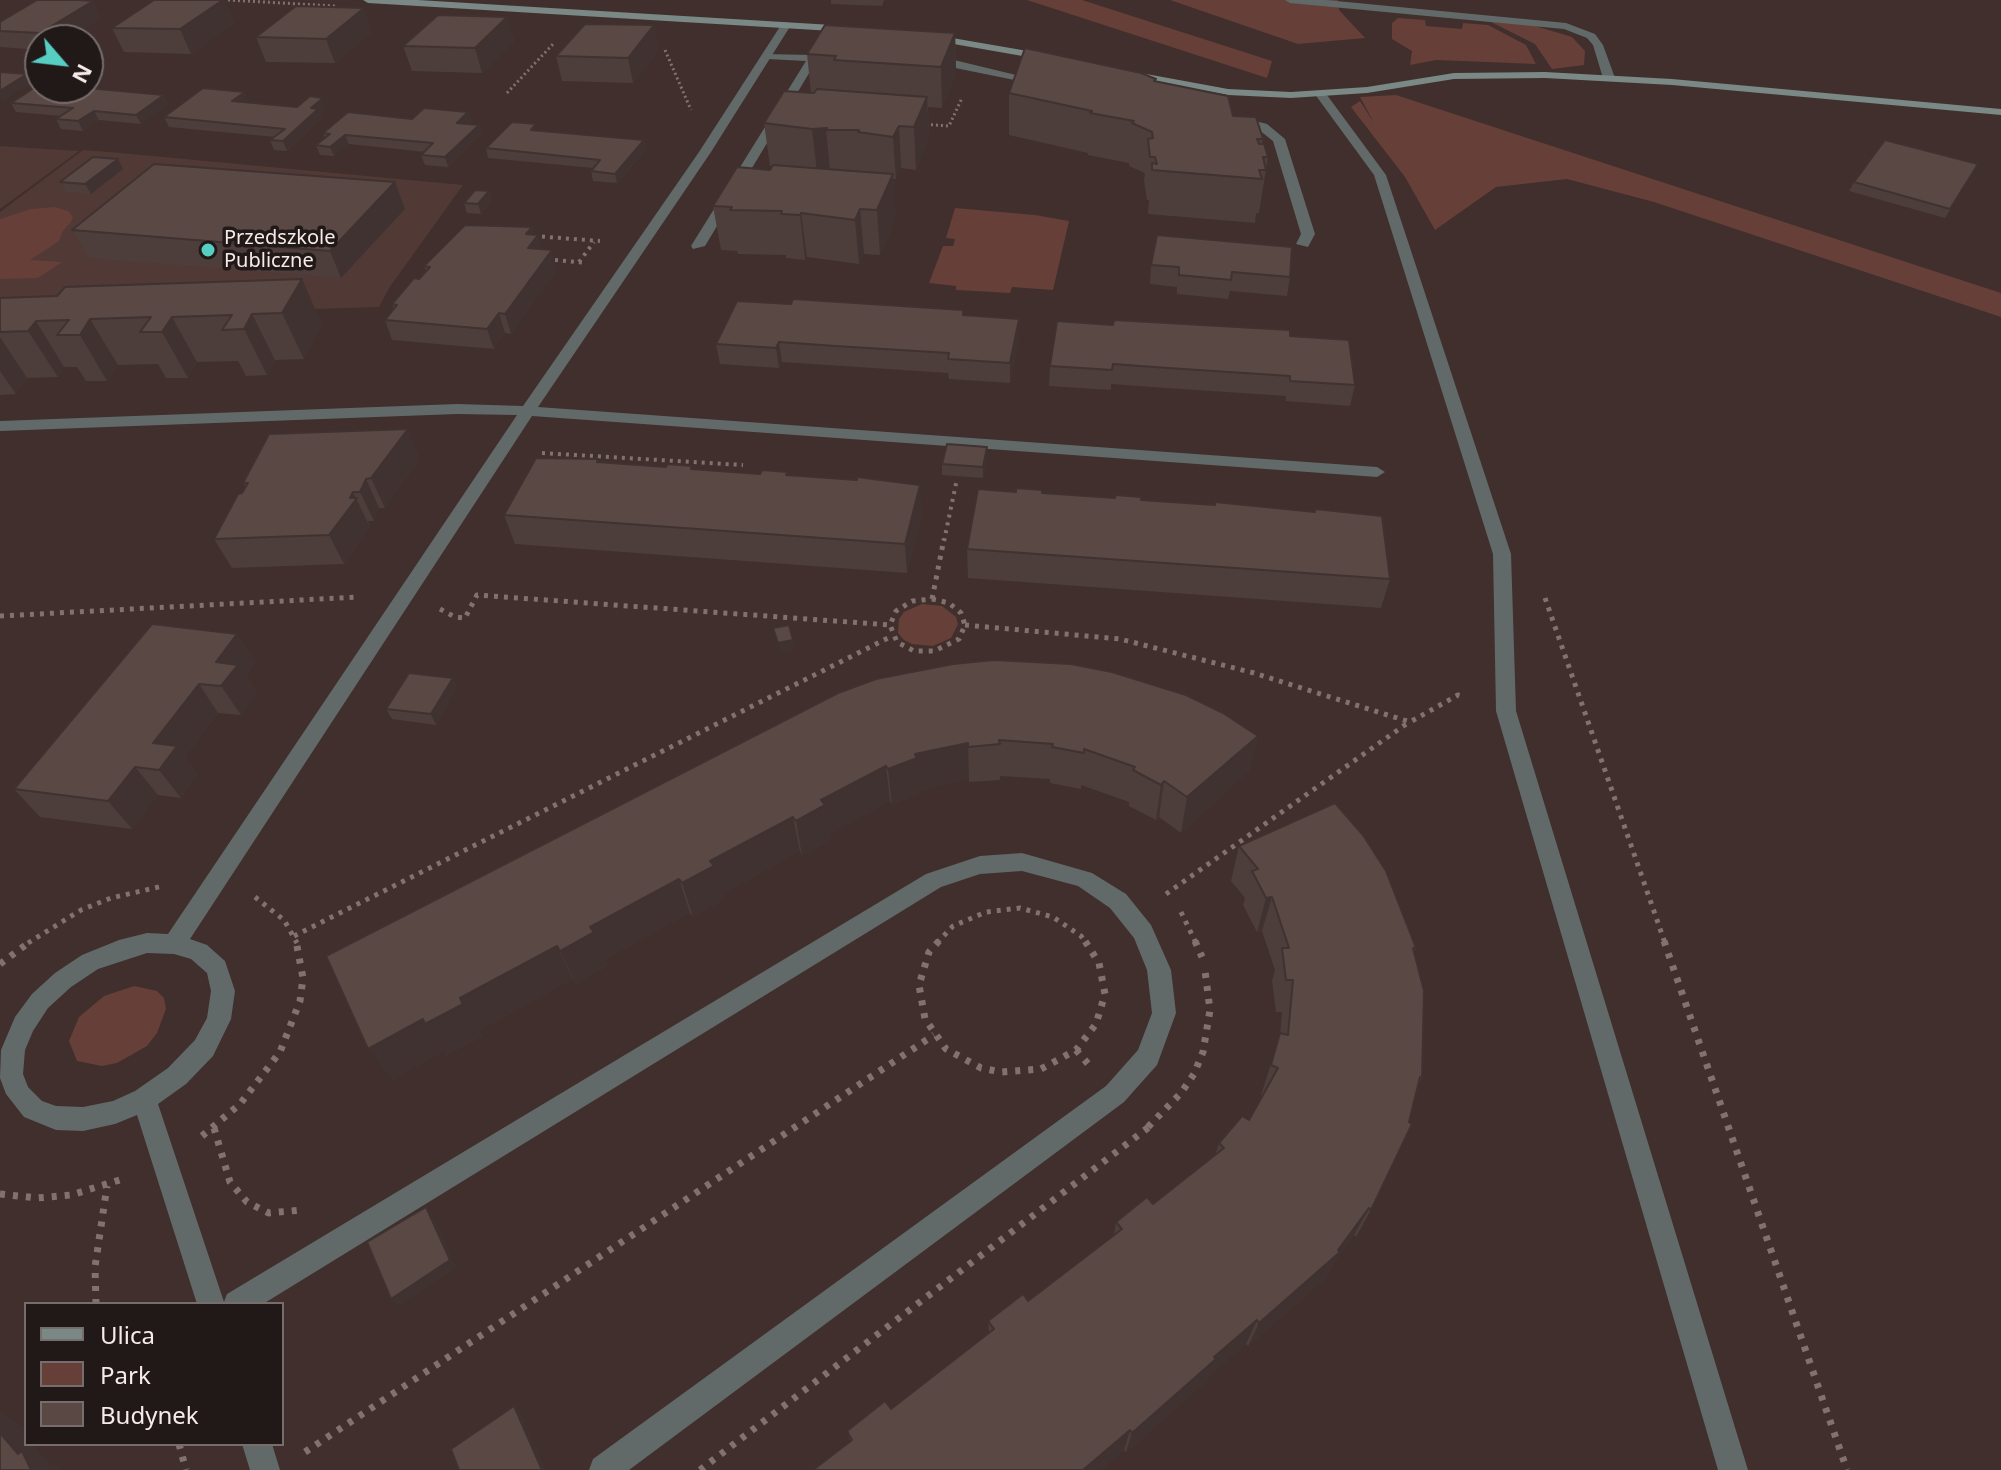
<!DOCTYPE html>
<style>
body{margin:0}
#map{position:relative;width:2001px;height:1470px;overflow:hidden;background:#402f2c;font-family:"Noto Sans",sans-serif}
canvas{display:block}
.legend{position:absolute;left:24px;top:1302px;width:260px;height:144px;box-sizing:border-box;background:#211918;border:2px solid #766d6c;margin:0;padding:10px 14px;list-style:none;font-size:24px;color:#f6ebe9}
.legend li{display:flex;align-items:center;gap:16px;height:40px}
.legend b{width:40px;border:2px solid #766d6c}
.north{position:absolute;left:24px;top:24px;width:80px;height:80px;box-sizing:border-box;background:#211918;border:2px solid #766d6c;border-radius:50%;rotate:118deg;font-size:22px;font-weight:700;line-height:32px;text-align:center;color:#f6ebe9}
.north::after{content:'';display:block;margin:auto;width:28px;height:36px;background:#57cec2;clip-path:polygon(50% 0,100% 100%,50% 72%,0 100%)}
</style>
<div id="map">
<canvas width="2001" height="1470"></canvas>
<ul class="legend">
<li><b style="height:10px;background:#7a8886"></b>Ulica</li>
<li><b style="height:22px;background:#663f38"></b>Park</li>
<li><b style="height:22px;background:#5a4845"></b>Budynek</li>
</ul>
<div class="north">N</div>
</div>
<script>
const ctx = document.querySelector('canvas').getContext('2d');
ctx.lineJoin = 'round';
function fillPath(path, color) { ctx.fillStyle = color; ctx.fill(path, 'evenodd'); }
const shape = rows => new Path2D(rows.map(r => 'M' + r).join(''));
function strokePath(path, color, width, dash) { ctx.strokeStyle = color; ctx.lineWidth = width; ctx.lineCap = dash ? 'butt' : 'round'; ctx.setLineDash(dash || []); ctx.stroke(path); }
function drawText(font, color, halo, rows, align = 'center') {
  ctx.font = font + ' "Noto Sans",sans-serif'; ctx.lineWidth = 7; ctx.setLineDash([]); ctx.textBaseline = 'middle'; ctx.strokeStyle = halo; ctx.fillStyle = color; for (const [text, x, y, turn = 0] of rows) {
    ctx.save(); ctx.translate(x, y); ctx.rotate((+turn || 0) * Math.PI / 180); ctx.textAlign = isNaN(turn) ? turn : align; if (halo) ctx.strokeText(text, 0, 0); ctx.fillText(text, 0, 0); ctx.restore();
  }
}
const built = shape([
 [0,146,79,151,0,209],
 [83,150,110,152,463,185,389,288,379,307,0,318,0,212]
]);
const green = shape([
 [1027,0,1082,0,1272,61,1267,78],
 [1170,0,1338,0,1339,10,1365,38,1298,44],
 [1398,18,1425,20,1426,26,1462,29,1463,23,1488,25,1526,45,1536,64,1436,60,1410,65,1412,51,1392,39,1392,23],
 [1491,22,1532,25,1572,37,1585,51,1584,65,1552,69,1535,44],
 [1396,95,2001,293,2001,317,1654,202,1567,179,1496,187,1435,230,1405,177,1351,107,1360,101,1374,123,1360,97],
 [55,207,68,211,73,217,71,222,63,231,59,241,30,260,62,262,38,278,0,279,0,219,31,209],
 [955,208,1035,215,1069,221,1053,290,1012,287,1010,293,956,290,956,286,929,283,943,246,953,246,955,239,946,238],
 [922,604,942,606,956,617,958,624,951,638,933,646,912,644,904,640,898,633,899,619,904,612],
 [134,986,157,991,164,998,166,1009,157,1033,147,1046,117,1063,102,1066,77,1061,69,1041,79,1017,104,996]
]);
const pathFar3 = shape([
 [228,0,335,6],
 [665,50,691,110],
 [507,93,554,43],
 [921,124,949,126,962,98]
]);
const pathFar2 = shape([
 [534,236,600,241],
 [555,260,586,263],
 [579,262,594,242],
 [542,453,743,465],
 [944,541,957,479]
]);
const pathFar1 = shape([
 [1545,598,1665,943],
 [932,599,949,603,961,613,965,625,959,639,934,651,914,651,897,642,890,625,896,611,912,601,932,599],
 [932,599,944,539],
 [440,609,455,617,465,618,477,595,890,625],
 [0,616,358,597],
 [965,625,1120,639,1254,673,1410,722,1458,695,1465,697],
 [1166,894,1409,722],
 [255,897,284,920,297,943],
 [1181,912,1196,943],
 [294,936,892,636],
 [28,943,81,910,111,898,163,886],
 [937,943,953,926,986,912,1020,908,1053,917,1081,936,1086,943]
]);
const path = shape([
 [939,941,929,952,919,985,925,1019,946,1049,981,1068,1001,1072,1041,1069,1076,1050,1096,1024,1105,994,1099,963,1085,941],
 [1195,941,1202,957],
 [1664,941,1847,1470],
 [0,964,31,941],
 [1076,1050,1089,1065],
 [1148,1127,1181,1093,1194,1074,1203,1052,1210,1010,1205,971],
 [214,1128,230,1182,247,1202,269,1213,301,1210],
 [202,1136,240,1104,280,1052,300,1001,303,978,296,941],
 [0,1194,37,1198,71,1195,126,1178],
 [96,1304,95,1267,107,1186],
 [179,1444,186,1470],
 [305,1452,934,1035],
 [700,1470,1149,1127]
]);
const lane = shape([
 [1285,0,1326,0,1566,23,1595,34,1603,45,1615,78,1609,81,1603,78,1593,45,1587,38,1564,29,1290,3,1285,0],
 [834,50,839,53,838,55,817,60,705,246,693,249,691,246,806,61,767,59,762,56,763,54,813,55,834,50],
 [930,57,954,60,1045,82,1039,85,926,62,926,58,930,57],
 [1236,116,1267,124,1285,139,1315,234,1308,247,1296,244,1301,234,1273,141,1259,130,1232,122,1232,118,1236,116]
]);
const street = shape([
 [786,22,791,25,711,152,538,407,1377,467,1385,472,1377,477,532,416,190,939,207,945,225,961,235,991,231,1019,213,1056,186,1084,158,1104,224,1302,227,1294,926,874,980,856,1022,853,1092,873,1126,894,1151,925,1171,970,1176,1013,1157,1065,1124,1102,629,1470,589,1470,593,1459,1106,1086,1138,1050,1152,1013,1147,970,1134,938,1110,908,1078,886,1022,871,980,874,941,887,263,1304,197,1304,137,1115,115,1124,83,1131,56,1130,24,1117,6,1094,0,1078,1,1050,15,1017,32,994,55,973,82,955,119,940,147,933,168,934,517,415,457,414,0,431,0,421,457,404,523,406,699,152,781,25,786,22],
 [147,953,174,954,191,959,207,973,211,991,207,1018,195,1040,168,1068,135,1091,113,1101,83,1107,56,1106,42,1101,28,1087,23,1074,25,1050,33,1031,48,1008,71,987,98,969,147,953],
 [1316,91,1324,91,1386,175,1511,554,1516,711,1748,1470,1718,1470,1496,711,1493,554,1374,175,1314,93,1316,91],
 [242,1444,272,1444,280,1470,250,1470,242,1444]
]);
const secondary = shape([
 [363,0,418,0,849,26,854,29,849,32,368,3,363,0],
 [929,34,1051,55,1056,58,1051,61,925,39,924,37,929,34],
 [1130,71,1228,89,1291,92,1367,87,1454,73,1545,72,1672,79,2001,109,2001,115,1672,85,1545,78,1454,79,1367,93,1291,98,1228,95,1126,76,1126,72,1130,71]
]);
const wall = shape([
 [224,0,234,24,191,54,124,52,112,28],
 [831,0,884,0,882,6,831,4],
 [93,1,101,18,66,40,40,40,40,50,0,47,0,22],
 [507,17,514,41,482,73,412,71,403,46],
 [372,32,335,63,266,62,256,37],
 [955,33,956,73,942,108,928,107,929,138,916,170,901,168,896,179,893,179,896,218,880,255,864,254,859,264,807,257,805,260,786,258,786,255,738,254,737,251,721,250,713,206,770,170,772,166,770,166,764,123,811,93,807,54],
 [659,50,633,83,562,81,556,56],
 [1156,81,1233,116,1263,139,1262,144,1268,157,1259,213,1256,213,1255,223,1148,214,1149,200,1147,200,1144,181,1145,173,1129,166,1129,163,1088,155,1088,153,1009,135,1009,93],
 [164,95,168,104,141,124,99,120,83,131,61,129,56,119,61,116,16,112,11,103],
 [249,101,247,102,297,107,326,107,320,113,322,118,287,151,274,150,270,140,275,137,169,127,164,117],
 [468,112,471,121,469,124,479,125,482,134,448,167,425,165,421,155,425,152,349,144,334,156,320,155,316,145,325,138,323,133,412,119],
 [538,130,644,140,646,150,617,183,593,181,591,171,593,168,488,158,486,148],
 [1978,164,1945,218,1849,191,1854,182],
 [123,169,91,194,66,192,60,182],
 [395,182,405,209,341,278,88,258,72,230],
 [489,191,492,201,481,214,467,213,464,203],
 [534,234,542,249,557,269,511,334,505,333,494,349,392,340,385,320,394,309,392,304,419,279,426,271,424,266],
 [1151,265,1290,277,1287,296,1230,291,1228,299,1177,294,1177,287,1150,284],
 [302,279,322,325,304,359,275,360,267,375,246,376,238,361,197,362,188,378,166,378,158,364,118,365,107,381,86,381,77,367,64,367,58,377,27,378,16,394,0,395,0,298,57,296],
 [963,315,1019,338,1010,383,949,379,948,373,782,362,779,368,720,364,716,344],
 [1290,336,1355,385,1350,406,1286,401,1286,396,1166,388,1111,384,1111,390,1049,386,1050,366],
 [987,447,987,457,983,478,942,475,942,464],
 [420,458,385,508,379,508,374,521,368,521,370,527,344,564,232,568,214,539,246,487,243,483],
 [600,463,788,476,922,514,907,573,515,544,504,515],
 [1016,492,1314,512,1315,509,1390,579,1381,608,968,578,967,549],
 [237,634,255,663,246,677,257,694,241,715,218,713,185,757,198,774,181,798,158,795,132,829,40,817,14,789],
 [453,678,457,688,436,725,392,719,386,709],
 [838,693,1258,736,1249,771,1181,833,1159,817,1156,820,1129,806,1129,802,1081,785,1081,789,1050,783,1050,779,1000,776,1000,780,969,782,969,779,920,790,920,793,892,805,890,801,830,834,831,840,802,856,800,851,722,895,724,900,693,917,690,913,606,959,608,965,576,984,573,979,480,1030,483,1036,447,1055,444,1051,392,1080],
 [1239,846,1416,948,1414,952,1422,1078,1417,1087,1371,1210,1356,1237,1354,1235,1337,1258,1326,1278,1248,1346,1246,1344,1210,1375,1207,1381,1126,1452,1124,1450,1100,1470,813,1470,850,1441,847,1431,891,1409,989,1333,988,1321,1028,1301,1114,1235,1116,1222,1153,1204,1215,1155,1219,1143,1249,1120,1262,1096,1261,1095,1280,1035,1282,1012,1276,1012,1272,981,1275,970,1262,931,1257,932,1243,905,1245,898,1231,881]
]);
const shadedWall = shape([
 [224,0,234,24,191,54,180,29],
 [93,1,101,18,66,40,44,40,40,33],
 [364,8,372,32,335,63,326,39],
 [507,17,514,41,482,73,475,48],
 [654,25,659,50,633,83,628,58],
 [955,33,956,73,942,108,941,67],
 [27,74,32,83,3,102,0,97,0,91],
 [245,92,249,101,236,110,232,101],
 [164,95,168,104,141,124,136,115],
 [927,97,929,138,916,170,914,127],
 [323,98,326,107,320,113,322,118,287,151,283,141,311,108],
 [94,111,99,120,83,131,78,121],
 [468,112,471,121,460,132,457,123],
 [479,125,482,134,448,167,445,157],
 [899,126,901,168,896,179,893,137],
 [827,128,826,130,830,170,817,172,812,129],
 [345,135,349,144,334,156,330,147],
 [644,140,646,150,617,183,615,174],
 [118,159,123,169,91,194,85,184],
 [893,174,896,218,880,255,877,210],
 [395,182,405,209,341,278,330,251],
 [489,191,492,201,481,214,478,204],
 [860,209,864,254,859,264,855,220],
 [801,213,807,257,805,260,800,215],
 [532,227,535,239,538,235,544,254,528,248,526,234],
 [552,250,557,269,511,334,505,314],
 [302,279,322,325,304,359,282,313],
 [499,313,505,333,494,349,487,329],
 [252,314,275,360,267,375,244,329],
 [172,317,197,362,188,378,162,332],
 [90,319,118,365,107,381,80,335],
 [1019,319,1019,338,1010,383,1010,363],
 [36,321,64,367,58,377,28,331],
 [0,337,27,378,16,394,0,371],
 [779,342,782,362,779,368,776,348],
 [408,429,420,458,385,508,371,478],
 [987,447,987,457,983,478,983,467],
 [366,479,379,508,374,521,360,492],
 [920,485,922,514,907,573,905,544],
 [353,492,370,527,344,564,329,535],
 [237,634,255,663,246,677,257,694,241,715,221,686,216,662],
 [793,640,795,650,780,654,778,643],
 [453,678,457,688,436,725,431,714],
 [199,684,218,713,185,757,198,774,181,798,159,770,153,743],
 [1258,736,1249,771,1181,833,1187,797],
 [968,743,969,779,920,790,920,793,892,805,888,769,915,754],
 [886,766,890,801,830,834,831,840,802,856,796,821,821,800],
 [135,767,158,795,132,829,108,801],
 [1164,781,1159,817,1156,820,1161,785],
 [793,817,800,851,722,895,724,900,693,917,682,883,710,861],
 [679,879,690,913,606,959,608,965,576,984,560,951,590,927],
 [1272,897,1262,931,1257,932,1266,898],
 [557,946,573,979,480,1030,483,1036,447,1055,444,1051,392,1080,368,1049],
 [426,1207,433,1215,457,1268,398,1306,391,1299],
 [1369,1208,1354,1235,1337,1258,1326,1278,1248,1346,1259,1323,1338,1250],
 [1257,1320,1246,1344,1210,1375,1207,1381,1126,1452,1132,1433,1214,1357],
 [514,1406,520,1412,546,1470,542,1470],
 [0,1411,26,1428,23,1432,26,1436,26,1444,33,1444,49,1463,59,1467,60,1470,31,1470,0,1433],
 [1130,1430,1124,1450,1100,1470,1083,1470]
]);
const building = shape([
 [37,0,78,0,93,1,40,33,0,31,0,22,37,0],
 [154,0,223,0,180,29,112,28,154,0],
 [296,6,364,8,326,39,256,37,296,6],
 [438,15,507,17,475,48,403,46,438,15],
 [585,24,654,25,628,58,556,56,585,24],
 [825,25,955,33,941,67,834,60,836,56,807,54,825,25],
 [1025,48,1141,73,1156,79,1154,81,1228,96,1233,116,1256,117,1263,139,1257,139,1259,144,1264,144,1268,157,1263,157,1266,170,1259,170,1262,179,1152,170,1152,163,1157,164,1155,157,1150,157,1148,139,1153,138,1152,132,1132,123,1134,121,1090,113,1092,111,1009,93,1025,48],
 [0,72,27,74,0,91,0,72],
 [40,84,40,88,87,88,164,95,136,115,94,111,78,121,56,119,73,108,11,103,40,84],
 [203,88,245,92,232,101,297,107,310,96,323,98,311,108,318,109,283,141,270,140,285,129,164,117,203,88],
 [817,89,927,97,914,127,899,126,893,137,858,132,859,130,826,130,827,128,812,129,764,123,784,91,814,93,817,89],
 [424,108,468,112,457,123,479,125,445,157,421,155,433,143,345,135,330,147,316,145,330,134,323,133,348,112,412,119,424,108],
 [512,122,536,124,531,130,644,140,615,174,591,171,600,160,486,148,512,122],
 [1885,140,1978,164,1950,209,1854,182,1885,140],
 [93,157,118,159,85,184,60,182,93,157],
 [154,164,395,182,330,251,72,230,154,164],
 [773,165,893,174,877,210,860,209,855,220,801,213,800,215,781,214,782,211,730,210,732,207,713,206,737,167,770,170,773,165],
 [475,190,489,191,478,204,464,203,475,190],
 [465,225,532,227,526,234,538,235,528,248,552,250,505,314,499,313,487,329,385,320,397,305,392,304,414,278,419,279,430,267,424,266,465,225],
 [1157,235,1292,247,1290,277,1232,272,1231,280,1179,275,1179,267,1151,265,1157,235],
 [302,279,282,313,252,314,244,329,222,330,232,315,172,317,162,332,140,332,151,317,90,319,80,335,57,335,69,320,36,321,28,331,0,332,0,298,57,296,65,287,302,279],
 [793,299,963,310,963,315,1019,319,1010,363,948,359,949,353,835,346,779,342,776,348,716,344,737,301,791,304,793,299],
 [1114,320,1290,330,1290,336,1349,340,1355,385,1290,381,1290,376,1168,368,1113,364,1112,370,1050,366,1057,321,1113,325,1114,320],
 [408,429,371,478,366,479,360,492,353,492,350,498,357,498,329,535,214,539,238,494,242,493,248,483,243,483,269,434,408,429],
 [947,444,987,447,983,467,942,464,947,444],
 [536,458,598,459,597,462,666,467,667,464,692,466,691,469,760,474,762,470,788,472,786,475,857,480,857,477,920,485,905,544,504,515,536,458],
 [1016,488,1042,490,1042,493,1115,498,1115,495,1141,497,1141,500,1215,505,1215,502,1315,512,1315,509,1382,516,1390,579,967,549,978,489,1016,492,1016,488],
 [152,624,237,634,216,662,238,665,221,686,199,684,153,743,177,746,159,770,135,767,108,801,14,789,152,624],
 [789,625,793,640,778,643,773,628,789,625],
 [994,660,1071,664,1112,672,1186,695,1223,713,1258,736,1187,797,1164,781,1161,785,1133,770,1135,767,1084,749,1084,753,1052,747,1053,744,999,740,1000,744,968,747,968,743,915,754,917,758,888,769,886,766,821,800,825,805,796,821,793,817,710,861,714,866,682,883,679,879,590,927,594,932,560,951,557,946,460,998,463,1004,425,1024,423,1019,368,1049,326,956,838,693,876,679,953,664,994,660],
 [409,673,453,678,431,714,386,709,409,673],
 [1335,803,1363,835,1386,871,1416,948,1413,948,1424,991,1422,1078,1420,1077,1409,1122,1412,1124,1371,1210,1369,1208,1338,1250,1340,1252,1259,1323,1257,1320,1214,1357,1216,1359,1132,1433,1130,1430,1083,1470,813,1470,852,1440,847,1431,885,1401,891,1409,994,1329,988,1321,1023,1294,1028,1301,1122,1229,1116,1222,1147,1197,1153,1204,1224,1148,1219,1143,1242,1116,1249,1120,1278,1068,1271,1065,1280,1033,1288,1035,1293,980,1286,980,1282,948,1289,948,1272,897,1266,898,1252,871,1258,869,1239,846,1335,803],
 [426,1207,450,1260,391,1299,367,1242,426,1207],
 [514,1406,542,1470,459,1470,451,1449,514,1406],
 [0,1433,18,1454,22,1451,31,1470,0,1470,0,1433]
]);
const markers = [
 [208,250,8,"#57cec2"]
];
const farPoinames = [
 ["Przedszkole",224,238],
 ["Publiczne",224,261]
];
fillPath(built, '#513935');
fillPath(green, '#663f38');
strokePath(pathFar3, '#81726f', 3, [2, 3]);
strokePath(pathFar2, '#81726f', 4, [3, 5]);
strokePath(pathFar1, '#81726f', 5, [4, 6]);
strokePath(path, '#81726f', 7, [5, 8]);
fillPath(lane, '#616a69');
fillPath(street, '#616a69');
fillPath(secondary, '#7a8886');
fillPath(wall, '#4d3e3b');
fillPath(shadedWall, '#3f3230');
fillPath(building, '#5a4845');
strokePath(building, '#3f3230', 2);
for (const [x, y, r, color] of markers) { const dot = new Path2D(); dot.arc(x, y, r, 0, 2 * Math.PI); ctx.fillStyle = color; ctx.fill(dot); strokePath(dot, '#211918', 3); }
drawText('20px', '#f6ebe9', '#211918', farPoinames, 'left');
</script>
